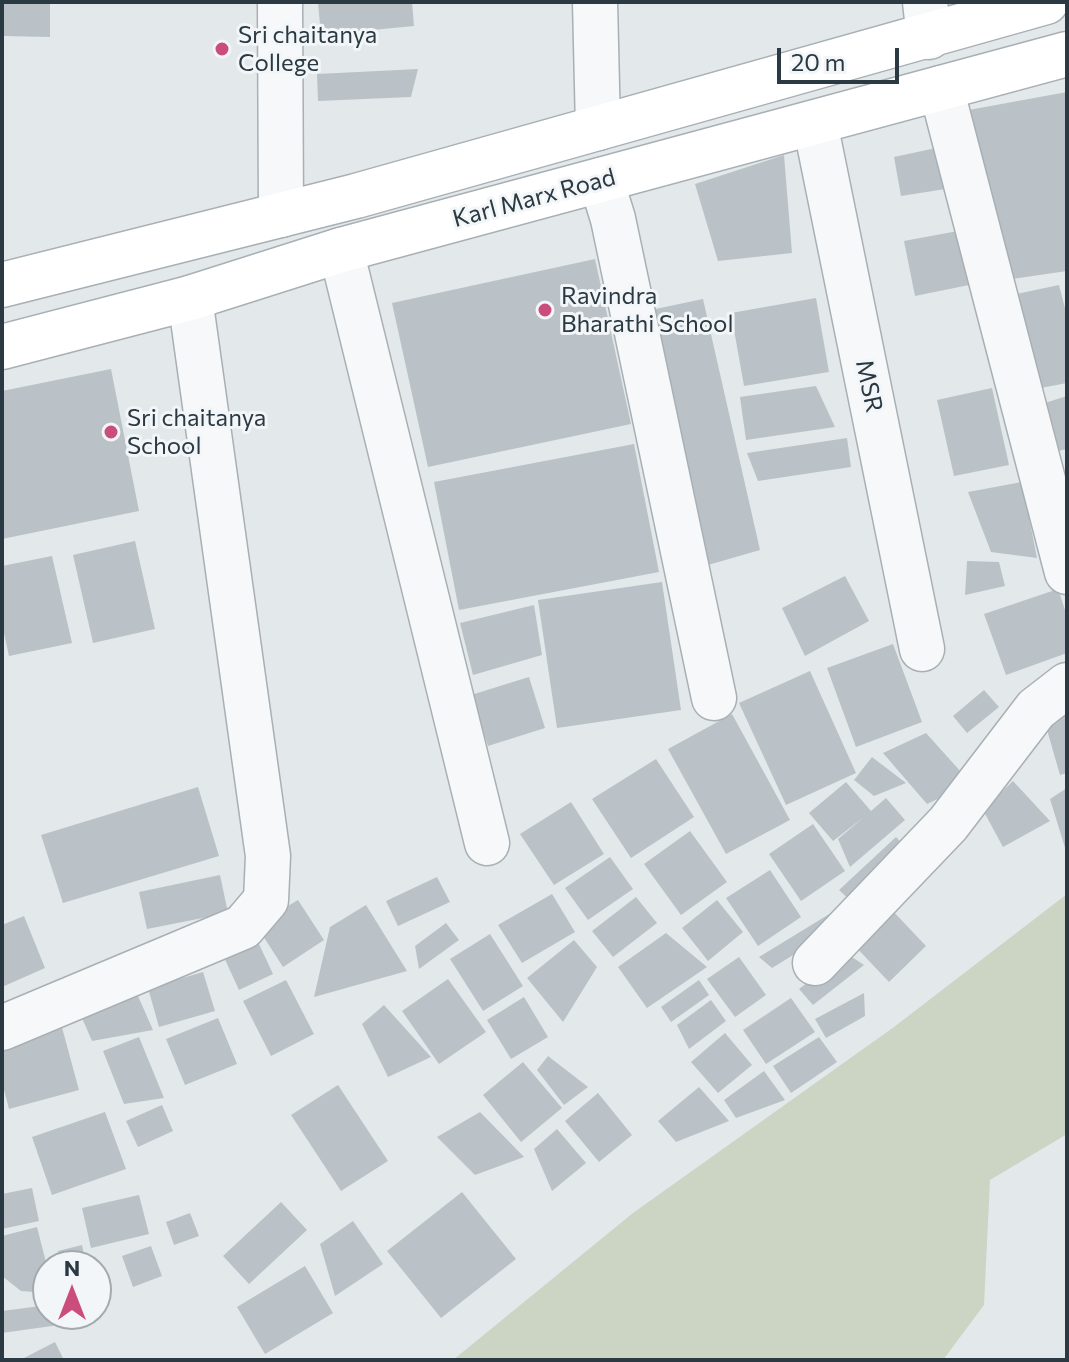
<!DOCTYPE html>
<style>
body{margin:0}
#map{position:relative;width:1069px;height:1362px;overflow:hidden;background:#e3e8eb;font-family:Commissioner,sans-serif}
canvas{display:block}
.frame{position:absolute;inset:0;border:4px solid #2b3942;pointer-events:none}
.north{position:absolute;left:32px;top:1250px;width:80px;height:80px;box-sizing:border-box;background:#f3f6f8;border:2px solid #a3aaaf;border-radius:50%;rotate:0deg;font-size:22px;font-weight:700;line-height:32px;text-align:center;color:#2b3942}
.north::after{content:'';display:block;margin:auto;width:28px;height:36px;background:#cb4d7c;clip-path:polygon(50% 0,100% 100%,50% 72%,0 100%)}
.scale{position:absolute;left:777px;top:48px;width:122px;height:36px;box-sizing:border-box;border:4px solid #2b3942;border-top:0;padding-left:10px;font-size:24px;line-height:28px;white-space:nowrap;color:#2b3942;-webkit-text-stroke:6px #f3f6f8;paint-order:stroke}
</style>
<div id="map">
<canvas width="1069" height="1362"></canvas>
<div class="frame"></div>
<div class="north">N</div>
<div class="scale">20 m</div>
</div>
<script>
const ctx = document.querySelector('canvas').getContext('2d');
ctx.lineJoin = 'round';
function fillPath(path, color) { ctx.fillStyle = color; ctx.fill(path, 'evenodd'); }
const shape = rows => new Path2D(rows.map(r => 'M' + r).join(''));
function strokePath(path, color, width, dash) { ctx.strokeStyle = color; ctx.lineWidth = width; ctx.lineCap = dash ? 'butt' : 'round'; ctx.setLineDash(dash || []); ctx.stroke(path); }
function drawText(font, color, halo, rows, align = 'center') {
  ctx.font = font + ' Commissioner,sans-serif'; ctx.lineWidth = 6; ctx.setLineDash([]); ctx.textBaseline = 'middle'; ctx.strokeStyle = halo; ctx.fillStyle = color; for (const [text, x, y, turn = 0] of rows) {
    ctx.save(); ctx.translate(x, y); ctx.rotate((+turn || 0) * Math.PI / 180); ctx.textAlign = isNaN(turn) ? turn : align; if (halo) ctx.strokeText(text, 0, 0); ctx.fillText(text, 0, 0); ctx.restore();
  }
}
const green = shape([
 [1067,894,1067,1134,990,1180,984,1305,943,1360,453,1360,633,1213,894,1027]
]);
const building = shape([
 [2,2,50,2,50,37,2,36],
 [412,2,414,26,321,35,318,3],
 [418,69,411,97,318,101,317,74],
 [1067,92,1067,271,1012,279,963,111],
 [950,145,958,187,901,196,894,157],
 [784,155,792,253,718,261,695,184],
 [963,230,974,284,915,296,904,241],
 [595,259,631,424,428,467,392,303],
 [1059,285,1067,316,1067,383,1030,390,1007,296],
 [816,298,829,372,744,386,731,313],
 [703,299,760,550,701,567,646,311],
 [111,369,139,511,2,539,2,391],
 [816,386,835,427,746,440,740,397],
 [992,388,1009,465,954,476,937,400],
 [1067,396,1067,449,1045,454,1029,408],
 [847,438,851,467,758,481,747,453],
 [634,444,659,572,459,610,434,482],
 [1022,482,1037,558,991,552,968,492],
 [135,541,155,629,93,643,73,555],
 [52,556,72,643,9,656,2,624,2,566],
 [967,561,999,562,1005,586,965,595],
 [845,576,869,621,805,656,782,608],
 [662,582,681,710,557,728,538,600],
 [1058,589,1067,616,1067,653,1006,675,984,614],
 [534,605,542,655,473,675,460,623],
 [893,644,922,722,856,747,827,668],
 [810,671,856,773,786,805,739,703],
 [529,677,545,728,488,746,471,695],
 [984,690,999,707,967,733,953,716],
 [1067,702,1067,773,1060,775,1041,709],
 [732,714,790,820,726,854,668,749],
 [926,733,971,783,927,804,883,753],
 [872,757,906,783,874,796,854,780],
 [656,759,694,817,631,858,592,799],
 [1013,781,1050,821,1003,847,983,810],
 [846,782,871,811,886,798,905,820,850,867,838,839,864,817,833,841,809,813],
 [198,787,219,856,63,903,41,835],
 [1067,788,1067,850,1066,851,1050,799],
 [571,802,604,854,554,885,520,834],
 [813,824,845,871,801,901,769,854],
 [690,831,727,882,681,915,644,864],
 [896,837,914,856,858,908,839,890],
 [610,857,633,889,588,920,565,888],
 [770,870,801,917,758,946,726,898],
 [220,875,228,913,147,929,139,892],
 [437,877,450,902,398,926,386,901],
 [552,894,575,932,522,963,498,925],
 [636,897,657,923,613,957,592,931],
 [298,900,324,940,283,967,256,925],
 [717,900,743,932,708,961,682,928],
 [366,905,407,971,314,997,330,927],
 [890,908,926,946,889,982,853,944],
 [831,913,839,927,772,968,759,957],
 [24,916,45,968,2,987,2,925],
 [446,923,459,940,419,969,415,946],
 [251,927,273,974,239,990,217,942],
 [666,933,707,967,647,1008,618,967],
 [490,934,523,986,483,1011,450,959],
 [574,940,597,967,563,1022,527,978],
 [846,953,864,965,813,1005,799,989],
 [739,957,766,995,735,1017,707,979],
 [203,972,215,1011,159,1027,148,988],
 [448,979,486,1032,439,1064,402,1011],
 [286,980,314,1034,271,1056,243,1001],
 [699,980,709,995,671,1022,661,1007],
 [134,987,153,1030,92,1041,79,1011],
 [864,993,865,1016,826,1038,815,1019],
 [524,997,548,1037,511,1059,487,1020],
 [791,998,815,1032,766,1064,743,1030],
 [711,1000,726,1021,689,1049,677,1025],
 [384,1005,431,1057,388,1077,362,1024],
 [218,1018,237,1064,185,1085,166,1039],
 [60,1020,79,1090,9,1109,2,1082,2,1040],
 [725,1033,752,1065,718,1093,691,1062],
 [139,1037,164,1098,124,1104,103,1051],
 [819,1037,837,1062,791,1093,773,1066],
 [548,1056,588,1087,564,1105,537,1070],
 [523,1062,562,1108,521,1142,483,1095],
 [764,1071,785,1100,736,1118,724,1100],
 [338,1085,388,1161,341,1191,291,1115],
 [699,1087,729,1121,676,1142,658,1121],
 [598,1093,632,1135,599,1162,565,1121],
 [162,1105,173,1131,138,1147,126,1121],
 [105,1112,126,1169,52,1195,32,1137],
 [480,1112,524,1157,475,1175,437,1137],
 [557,1129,586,1163,552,1191,534,1149],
 [32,1188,39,1221,2,1229,2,1194],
 [462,1192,516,1259,441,1318,387,1251],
 [139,1195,149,1234,91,1248,82,1208],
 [281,1202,307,1230,249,1284,223,1256],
 [190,1213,199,1236,174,1245,166,1222],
 [353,1221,383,1264,335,1296,320,1244],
 [37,1227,48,1270,48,1293,21,1291,2,1276,2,1236],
 [82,1245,86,1266,62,1266,58,1251],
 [151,1246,162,1276,133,1287,122,1256],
 [305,1266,333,1313,265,1354,237,1307],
 [48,1305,48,1314,64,1314,66,1324,2,1333,2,1311],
 [55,1342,64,1360,26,1360,24,1358]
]);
const street = shape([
 [280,2,281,215],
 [595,2,598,128],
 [925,2,929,37],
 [941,88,1067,572],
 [815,123,922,649],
 [601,180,613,219,714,698],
 [341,250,487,843],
 [815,963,948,824,1036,709,1067,685],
 [2,1028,243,927,266,900,268,856,190,298]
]);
const secondary = shape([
 [2,285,356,196,1046,2],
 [2,347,190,298,341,250,1067,54]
]);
const markers = [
 [222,49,8,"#cb4d7c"],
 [545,310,8,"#cb4d7c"],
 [111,432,8,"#cb4d7c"]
];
const poiNames = [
 ["Sri chaitanya",238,35],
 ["College",238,63],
 ["Ravindra",561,296],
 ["Bharathi School",561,324],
 ["Sri chaitanya",127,418],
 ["School",127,446]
];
const streetNames = [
 ["Karl Marx Road",534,198,-15],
 ["MSR",869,386,78]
];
fillPath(green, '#ccd4c4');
fillPath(building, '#bac2c7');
strokePath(street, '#a8b0b5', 47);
strokePath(secondary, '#a8b0b5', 47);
strokePath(street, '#f6f8f9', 44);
strokePath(secondary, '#fff', 44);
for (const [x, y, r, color] of markers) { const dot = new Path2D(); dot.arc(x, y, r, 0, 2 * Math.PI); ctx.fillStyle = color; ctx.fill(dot); strokePath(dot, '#f3f6f8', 3); }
drawText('24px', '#2b3942', '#f3f6f8', poiNames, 'left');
drawText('24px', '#2b3942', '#f3f6f8', streetNames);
</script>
